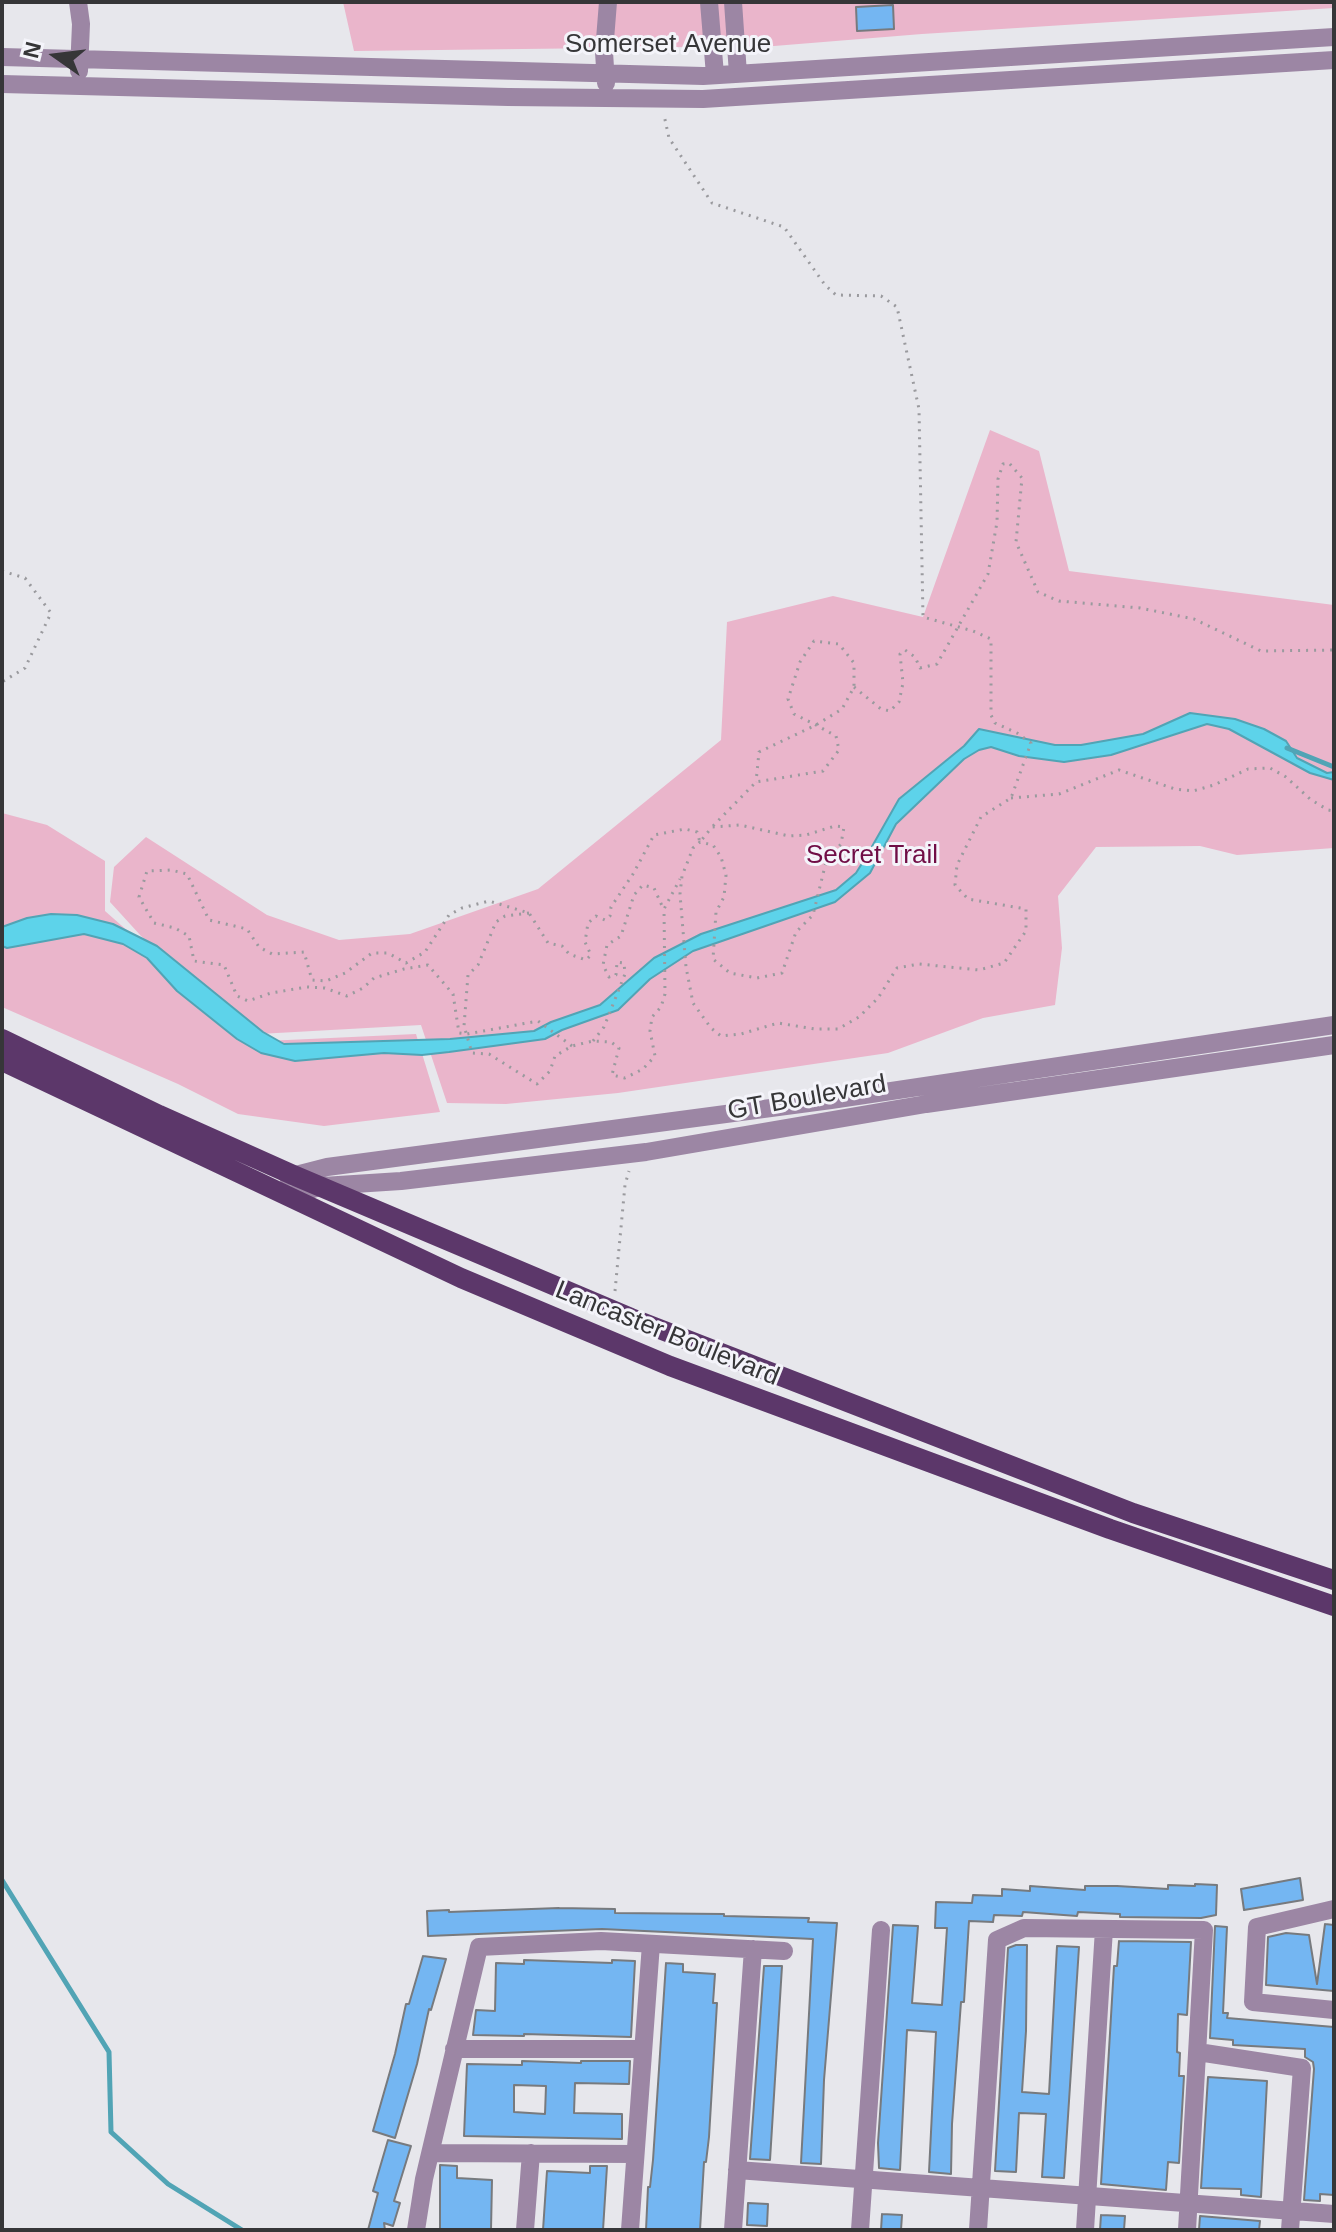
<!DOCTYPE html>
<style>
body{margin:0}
#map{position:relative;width:1336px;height:2232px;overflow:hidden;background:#e7e7ec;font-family:Helvetica,sans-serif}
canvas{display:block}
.frame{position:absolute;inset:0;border:4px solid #363638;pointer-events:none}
.north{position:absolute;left:16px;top:16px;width:80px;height:80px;-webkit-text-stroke:6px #f4f4fa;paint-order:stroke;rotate:284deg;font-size:22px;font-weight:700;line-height:32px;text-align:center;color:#363638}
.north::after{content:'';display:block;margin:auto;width:28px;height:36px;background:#363638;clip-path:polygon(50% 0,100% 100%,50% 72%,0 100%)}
</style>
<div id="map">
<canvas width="1336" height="2232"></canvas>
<div class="frame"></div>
<div class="north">N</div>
</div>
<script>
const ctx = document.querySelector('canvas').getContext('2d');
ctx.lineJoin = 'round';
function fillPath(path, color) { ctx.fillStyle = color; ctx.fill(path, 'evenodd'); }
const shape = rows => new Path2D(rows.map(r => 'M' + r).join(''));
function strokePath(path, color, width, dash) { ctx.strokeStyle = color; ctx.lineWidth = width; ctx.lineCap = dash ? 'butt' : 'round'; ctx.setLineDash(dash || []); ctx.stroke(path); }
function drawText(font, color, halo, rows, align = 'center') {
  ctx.font = font + ' Helvetica,sans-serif'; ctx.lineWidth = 6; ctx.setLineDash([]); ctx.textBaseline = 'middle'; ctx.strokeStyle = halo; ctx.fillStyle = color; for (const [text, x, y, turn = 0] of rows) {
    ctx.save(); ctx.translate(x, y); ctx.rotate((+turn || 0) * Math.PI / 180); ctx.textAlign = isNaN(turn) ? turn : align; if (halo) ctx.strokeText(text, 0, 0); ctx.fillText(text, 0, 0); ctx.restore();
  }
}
const green = shape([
 [343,2,1334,2,1334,8,922,34,774,46,354,51],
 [990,430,1039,451,1069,571,1334,605,1334,848,1237,855,1200,846,1096,847,1058,896,1062,948,1055,1005,983,1018,888,1053,618,1093,506,1104,447,1103,421,1025,259,1034,218,1004,141,936,110,902,114,867,146,837,267,915,339,940,410,934,538,889,721,740,727,622,833,596,923,617],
 [2,813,47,825,105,861,105,911,189,985,266,1041,416,1034,440,1112,324,1126,238,1114,178,1084,2,1007]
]);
const water = shape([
 [1190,713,1235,719,1264,729,1286,741,1297,758,1327,773,1334,772,1334,780,1310,773,1229,729,1207,724,1111,755,1064,762,1019,756,991,747,979,750,964,759,896,824,870,873,835,902,693,951,650,979,618,1010,562,1030,545,1039,449,1052,422,1055,384,1053,295,1061,261,1053,237,1039,177,991,147,958,123,944,84,934,7,948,2,946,2,927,27,918,51,914,77,915,113,924,157,946,263,1032,284,1044,450,1039,534,1031,551,1022,600,1005,654,958,701,934,836,890,856,873,866,857,899,799,964,746,979,729,1055,745,1081,745,1143,734,1190,713]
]);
const stream = shape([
 [1287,748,1334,767],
 [2,1880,109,2052,111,2132,168,2184,242,2230]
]);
const building = shape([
 [893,5,894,29,857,31,856,7,893,5],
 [1300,1878,1303,1900,1244,1910,1241,1889,1300,1878],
 [1195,1884,1217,1885,1216,1915,1201,1918,1120,1917,1120,1914,1078,1912,1077,1916,1023,1912,1022,1916,994,1915,993,1922,969,1921,964,2002,961,2002,952,2124,951,2174,929,2172,936,2032,907,2030,900,2170,879,2168,878,2143,893,1925,918,1926,912,2003,942,2005,947,1928,935,1928,936,1902,972,1903,973,1895,1002,1896,1002,1889,1030,1891,1030,1886,1085,1890,1085,1886,1117,1886,1168,1889,1168,1885,1195,1886,1195,1884],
 [559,1908,615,1909,615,1913,724,1914,724,1916,809,1918,808,1922,837,1923,824,2080,821,2164,801,2163,813,1939,602,1929,428,1936,427,1911,449,1910,449,1912,559,1908],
 [1325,1924,1334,1925,1334,1991,1266,1985,1268,1937,1286,1933,1309,1935,1317,1984,1325,1924],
 [1215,1926,1227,1927,1223,2013,1228,2013,1227,2018,1334,2027,1334,2195,1320,2194,1320,2201,1304,2200,1314,2069,1313,2062,1305,2057,1305,2049,1233,2045,1233,2040,1210,2038,1215,1926],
 [1119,1941,1191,1942,1187,2015,1178,2014,1177,2052,1180,2053,1179,2076,1184,2076,1179,2163,1168,2162,1166,2190,1101,2184,1114,1966,1117,1966,1119,1941],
 [1016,1945,1027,1945,1026,2031,1022,2092,1049,2094,1057,1946,1079,1947,1064,2178,1042,2177,1046,2114,1019,2113,1016,2172,995,2171,1008,1948,1016,1945],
 [423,1956,446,1959,431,2010,429,2009,417,2064,395,2138,373,2131,395,2054,406,2004,409,2004,423,1956],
 [524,1960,612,1963,612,1960,635,1961,631,2037,524,2034,524,2036,473,2035,476,2010,495,2011,496,1963,524,1964,524,1960],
 [666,1963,683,1964,683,1972,715,1974,713,2003,717,2003,709,2137,706,2162,704,2162,700,2230,646,2230,648,2187,650,2187,653,2160,666,1963],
 [764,1966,782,1966,770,2160,750,2159,764,1966],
 [522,2061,581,2063,581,2061,630,2061,629,2084,575,2083,574,2113,622,2114,622,2139,464,2136,467,2064,522,2065,522,2061],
 [514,2085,546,2086,545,2114,514,2112,514,2085],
 [1208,2077,1267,2081,1261,2197,1241,2195,1241,2189,1201,2188,1208,2077],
 [388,2140,411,2146,394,2201,400,2203,393,2226,384,2223,385,2230,368,2230,378,2193,373,2191,388,2140],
 [440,2165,457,2166,457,2178,492,2180,491,2230,440,2230,440,2165],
 [590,2166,607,2166,603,2230,543,2230,547,2171,590,2173,590,2166],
 [748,2203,768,2204,767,2226,747,2225,748,2203],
 [882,2214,902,2215,901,2230,881,2230,882,2214],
 [1101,2215,1125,2216,1124,2230,1100,2230,1101,2215],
 [1200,2216,1260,2221,1259,2230,1199,2230,1200,2216]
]);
const path = shape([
 [825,2,827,2],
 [2,571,25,578,51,613,25,668,2,682],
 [854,687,881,709,890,711,899,702,903,683,900,654,905,650,915,657,920,668,937,664,988,574,997,522,998,479,1003,464,1009,463,1022,478,1016,542,1038,592,1059,601,1140,608,1194,619,1261,651,1334,650],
 [1011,798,1059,794,1119,770,1175,789,1193,791,1214,785,1248,769,1270,768,1286,777,1310,799,1328,810,1334,811],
 [713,826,756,782,823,771,839,750,836,736,816,725,794,714,788,699,800,662,814,641,839,644,854,663,854,687,842,709,816,725,759,752,756,782],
 [529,913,505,916,496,922,478,965,468,975,464,1026,472,1053,489,1054,537,1084,550,1071,555,1056,572,1046,593,1041,611,1042,619,1048,612,1075,625,1078,643,1069,655,1056,650,1031,652,1017,661,1007,665,994,664,909,680,879],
 [593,1041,604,1027,625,974,624,963,617,962,616,975,609,977,603,965,607,945,621,936,634,895,643,885,654,888,663,908],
 [572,1046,538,1021,467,1034,459,1033,453,994,428,965,404,969,374,978,363,988,347,996,325,988,307,987,271,993,248,1001,237,996,224,965,194,961,189,936,175,928,154,923,139,897,147,871,171,870,187,874,209,920,247,929,259,947,272,954,304,952,312,980,326,981,345,973,372,953,388,953,406,963,425,952,449,915,462,908,489,901,529,913,548,943,562,946,569,954,586,960,591,955,585,942,588,923,596,916,605,920,610,916,611,907,633,874,654,835,685,829,697,832,700,842,712,827,740,825,789,836,806,835,835,826,844,827,841,844,826,862,813,915,796,932,782,973,757,978,730,973,713,959,716,912,724,897,726,875,721,857,713,845,700,842,693,848,682,876,680,894,686,967,693,1003,711,1028,721,1036,741,1034,778,1023,815,1029,838,1029,859,1017,878,998,897,968,919,964,979,970,1004,963,1026,931,1026,909,968,899,955,885,957,865,981,817,1011,798,1031,743,1017,733,995,723,991,715,991,639,973,631,923,617,919,409,897,307,881,296,836,295,825,285,784,227,712,203,669,138,664,115],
 [615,1291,625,1185,629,1171]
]);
const minor = shape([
 [78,2,81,24,79,71],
 [709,2,715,75],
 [733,2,738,74],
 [2,57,703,76,1334,37],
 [606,83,604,52,608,2],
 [2,84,508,97,703,99,1334,60],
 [288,1177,327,1167,831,1100,1334,1025],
 [288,1196,323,1186,401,1181,646,1152,926,1104,1334,1045],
 [1334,1909,1257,1927,1253,2002,1334,2010],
 [454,2049,643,2049],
 [1198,2052,1302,2068,1290,2230],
 [430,2153,635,2154],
 [737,2170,1334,2214],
 [416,2230,424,2179,479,1947,601,1941,784,1951],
 [525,2230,531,2153],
 [630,2230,651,1944],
 [733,2230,753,1949],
 [860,2230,881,1930],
 [978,2230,997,1940,1024,1928,1204,1930,1187,2230],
 [1085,2230,1104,1929]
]);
const major = shape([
 [2,1039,159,1115,293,1175,631,1318,1133,1513,1334,1580],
 [2,1061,461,1278,670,1366,1110,1529,1334,1606]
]);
const streetNames = [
 ["Somerset Avenue",668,45],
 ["GT Boulevard",807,1098,-10],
 ["Lancaster Boulevard",667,1334,22]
];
const parkNames = [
 ["Secret Trail",872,856]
];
fillPath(green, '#eab5cb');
fillPath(water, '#5dd3ea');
strokePath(water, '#51a4b5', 2);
strokePath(stream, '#51a4b5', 5);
fillPath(building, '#74b6f2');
strokePath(building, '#777a7e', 2);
strokePath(path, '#9a9a9e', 3, [2, 6]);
strokePath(minor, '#9c86a4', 18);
strokePath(major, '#5c376a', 20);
drawText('26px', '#363638', '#f4f4fa', streetNames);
drawText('26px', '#700d46', '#f4f4fa', parkNames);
</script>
